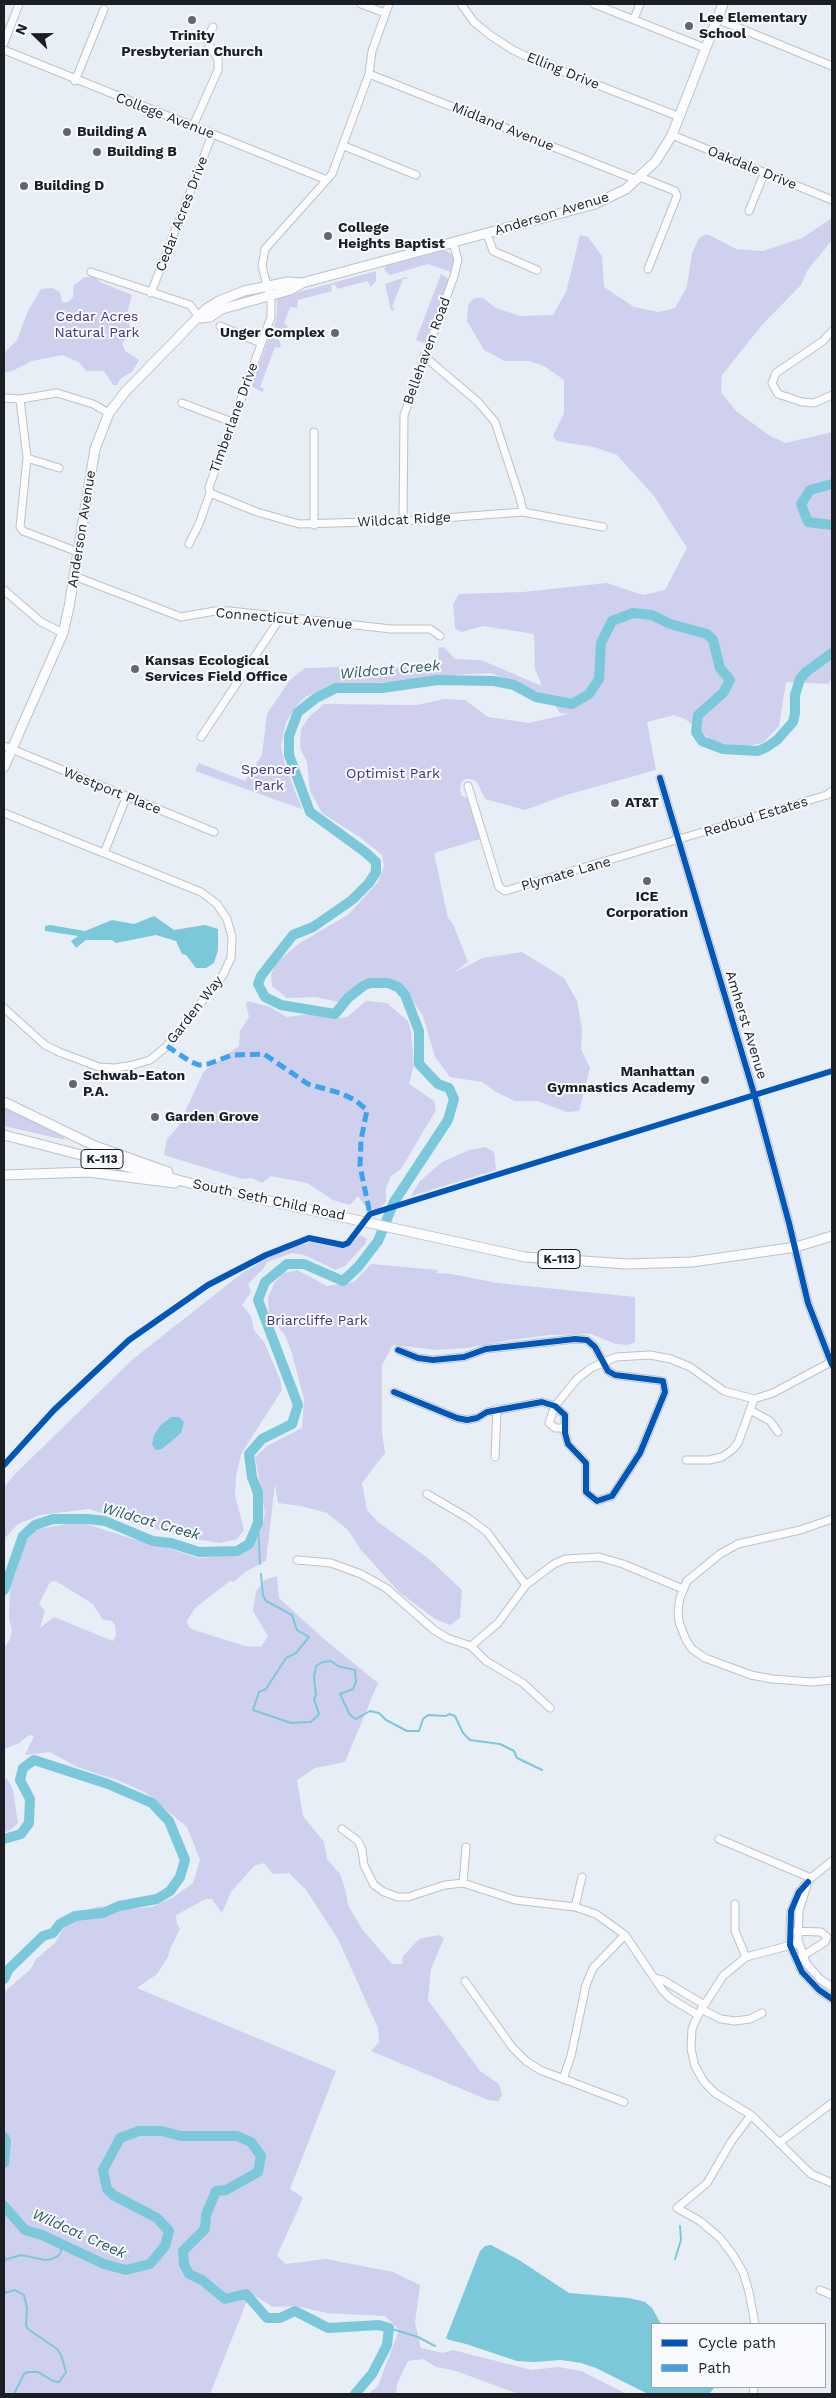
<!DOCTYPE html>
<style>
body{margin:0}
#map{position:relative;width:836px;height:2398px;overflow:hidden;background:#e8eef5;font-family:"Work Sans",sans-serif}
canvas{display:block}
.frame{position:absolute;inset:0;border:5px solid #1b1f24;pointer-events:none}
.legend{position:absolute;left:651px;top:2323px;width:175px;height:65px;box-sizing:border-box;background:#f8fafd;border:1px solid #a0a2a6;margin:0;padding:6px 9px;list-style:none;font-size:15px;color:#1b1f24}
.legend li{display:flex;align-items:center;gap:10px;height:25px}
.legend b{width:25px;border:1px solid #a0a2a6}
.north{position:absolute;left:10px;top:10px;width:50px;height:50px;-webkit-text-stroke:4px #f8fafd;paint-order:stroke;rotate:292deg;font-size:14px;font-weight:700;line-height:20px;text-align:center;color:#1b1f24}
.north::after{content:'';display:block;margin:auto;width:18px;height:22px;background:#1b1f24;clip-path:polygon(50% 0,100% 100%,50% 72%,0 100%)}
</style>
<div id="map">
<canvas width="836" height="2398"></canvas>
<div class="frame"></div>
<ul class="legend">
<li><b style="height:6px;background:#0057b8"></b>Cycle path</li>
<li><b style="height:6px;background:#3da2eb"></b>Path</li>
</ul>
<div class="north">N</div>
</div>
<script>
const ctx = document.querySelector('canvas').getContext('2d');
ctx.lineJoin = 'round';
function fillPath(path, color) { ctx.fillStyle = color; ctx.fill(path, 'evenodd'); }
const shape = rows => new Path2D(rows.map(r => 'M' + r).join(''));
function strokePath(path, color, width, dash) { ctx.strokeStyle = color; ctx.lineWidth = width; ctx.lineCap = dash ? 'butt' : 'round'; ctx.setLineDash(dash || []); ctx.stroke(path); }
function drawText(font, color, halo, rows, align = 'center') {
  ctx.font = font + ' "Work Sans",sans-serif'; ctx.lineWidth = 4; ctx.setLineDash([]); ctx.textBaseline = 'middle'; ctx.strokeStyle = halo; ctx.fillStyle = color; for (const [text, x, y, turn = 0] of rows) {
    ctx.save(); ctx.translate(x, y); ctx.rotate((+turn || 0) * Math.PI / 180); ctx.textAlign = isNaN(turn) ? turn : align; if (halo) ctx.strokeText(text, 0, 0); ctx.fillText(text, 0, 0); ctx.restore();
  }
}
const green = shape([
 [832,218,832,240,807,271,801,285,762,325,722,375,721,392,736,411,770,436,786,443,832,432,832,678,828,684,786,682,779,726,763,743,747,746,715,743,685,719,674,715,647,722,656,770,566,795,525,810,485,799,477,782,472,779,465,779,461,783,460,790,461,795,468,799,480,839,434,853,448,918,453,924,468,962,453,973,483,958,522,952,564,978,577,1001,582,1029,581,1049,590,1068,579,1111,567,1112,537,1101,515,1101,496,1092,482,1082,450,1077,435,1057,423,1016,403,987,387,979,362,982,338,1002,316,997,287,998,272,986,271,974,277,962,300,943,349,914,378,882,384,866,382,855,361,838,322,813,310,791,307,762,300,748,301,729,309,717,324,704,417,705,444,699,465,700,488,717,529,723,568,714,560,713,549,696,491,673,433,676,392,682,337,685,323,690,307,696,297,705,286,722,281,746,285,765,302,809,195,771,199,763,245,781,262,755,267,714,289,681,305,668,345,667,378,669,439,664,438,648,444,647,455,659,481,660,542,686,535,669,534,634,483,626,462,632,455,629,453,604,459,594,523,592,607,583,643,595,665,590,687,548,654,496,617,455,594,447,557,441,553,436,564,413,564,380,544,366,529,361,505,361,484,350,467,321,468,305,474,298,483,298,496,308,520,316,553,315,566,292,580,235,588,237,602,256,604,287,634,307,658,312,675,308,679,301,687,286,692,253,699,238,707,234,736,249,763,251,802,238],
 [445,250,453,255,454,263,451,272,428,264,390,275,384,270,386,266],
 [376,271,376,281,371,287,367,281,338,289,334,284,331,286,332,291,298,300,297,308,290,307,284,324,288,326,287,329,281,331,274,327,277,313,277,298],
 [441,274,449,279,425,343,416,340],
 [85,277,94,277,102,283,132,295,126,317,131,329,130,336,122,343,125,351,139,360,132,372,121,378,117,385,113,385,104,371,86,371,79,362,62,355,32,361,10,372,4,372,4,353,17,340,28,311,41,289,52,288,60,292,62,302,68,302,73,297,74,285],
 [406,277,408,279,403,279,392,307,396,309,391,310,385,284],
 [272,337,279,340,281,345,279,348,275,347,260,387,264,389,262,392,251,386,268,340],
 [248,1001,270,1007,287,1017,310,1014,334,1019,347,1017,366,1001,387,1003,408,1021,411,1031,414,1065,409,1084,434,1101,436,1110,401,1169,391,1176,386,1188,386,1202,377,1210,364,1205,358,1196,350,1205,333,1200,307,1183,271,1176,262,1183,252,1178,242,1179,167,1156,164,1154,167,1139,178,1127,204,1071,239,1046,240,1031,249,1017,246,1004],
 [4,1106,63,1136,65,1140,4,1126],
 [485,1147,494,1152,496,1170,411,1196,420,1181,442,1162,469,1150],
 [360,1235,367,1239,365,1244,345,1266,336,1270,304,1255,292,1253,267,1262,264,1268,248,1284,251,1292,242,1305,251,1316,254,1330,264,1342,280,1379,282,1390,241,1454,236,1476,235,1495,244,1530,237,1539,220,1543,195,1539,135,1524,89,1509,40,1515,18,1524,5,1538,4,1554,4,1488,13,1476,133,1359,241,1274,283,1249,312,1242,334,1247,347,1247],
 [371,1264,438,1270,436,1273,452,1274,497,1283,635,1297,635,1342,628,1345,616,1344,591,1334,550,1335,510,1340,467,1348,437,1350,393,1345,382,1365,382,1433,385,1453,362,1483,367,1510,378,1522,429,1559,462,1590,460,1618,450,1625,435,1619,399,1592,361,1550,348,1530,327,1513,301,1506,278,1503,275,1484,266,1561,245,1572,234,1582,230,1581,195,1608,187,1621,189,1627,194,1630,245,1646,261,1647,268,1636,253,1611,256,1591,265,1580,277,1576,279,1598,324,1639,378,1683,345,1762,315,1768,297,1780,303,1816,324,1842,327,1859,340,1874,346,1892,348,1905,362,1929,392,1964,402,1964,403,1956,419,1939,438,1935,444,1938,431,1969,428,2000,480,2071,499,2084,502,2094,499,2101,488,2100,371,2051,379,2042,378,2028,338,1939,306,1890,289,1873,273,1874,264,1863,254,1866,231,1892,222,1913,212,1899,206,1899,176,1915,177,1924,180,1929,170,1949,168,1957,157,1974,137,1988,336,2071,290,2189,303,2198,277,2256,286,2264,326,2259,393,2272,420,2285,415,2323,421,2348,443,2353,453,2350,532,2370,558,2367,581,2371,627,2394,518,2394,456,2371,436,2367,423,2359,408,2361,397,2384,396,2394,368,2394,378,2386,399,2330,385,2316,327,2313,296,2306,273,2307,250,2293,210,2394,4,2394,4,1992,31,1969,36,1959,55,1943,63,1929,86,1910,100,1906,128,1909,152,1907,172,1898,193,1883,200,1860,187,1827,146,1793,120,1781,77,1767,50,1752,25,1755,34,1736,29,1735,19,1743,4,1749,4,1648,9,1641,12,1631,9,1618,10,1586,16,1572,19,1548,38,1529,80,1522,133,1539,163,1546,198,1558,238,1555,253,1543,261,1530,265,1513,255,1457,267,1446,302,1428,304,1399,292,1354,286,1337,269,1315,268,1297,275,1282,284,1273,297,1270,327,1286,354,1282],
 [56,1581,93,1604,103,1620,112,1621,115,1625,116,1635,113,1641,54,1617,40,1628,45,1611,39,1604,50,1582],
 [7,1778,13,1790,18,1823,9,1831,4,1832,4,1781]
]);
const water = shape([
 [154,916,174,930,205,925,218,929,218,950,214,963,206,968,196,968,186,955,182,954,176,941,156,935,116,943,112,940,86,940,76,948,71,941,78,936,45,931,45,926,50,925,85,931,112,920,134,924],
 [171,1417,179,1417,184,1422,181,1433,162,1449,156,1450,152,1445,154,1435,161,1425],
 [491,2245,519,2260,569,2293,629,2298,645,2302,652,2308,661,2324,652,2324,652,2387,715,2387,709,2394,648,2394,596,2368,581,2363,561,2360,534,2362,517,2361,466,2344,449,2340,446,2338,480,2251,485,2246]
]);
const stream = shape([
 [258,1523,260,1564],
 [261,1574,263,1596,266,1601,292,1615,297,1630,309,1637,296,1653,286,1658,266,1689,259,1692,253,1710,291,1723,311,1722,319,1714,314,1699,316,1695,314,1677,316,1666,323,1662,331,1661,338,1666,355,1670,356,1682,353,1689,340,1694,350,1715,356,1719,370,1711,379,1713,386,1720,407,1731,419,1731,423,1719,428,1715,446,1716,449,1714,455,1716,463,1733,470,1740,500,1744,514,1751,517,1758,542,1770],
 [675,2259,681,2240,680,2226],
 [4,2260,21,2255,45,2260,52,2259,58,2256,61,2252,61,2243],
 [4,2293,15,2290,24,2295,27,2308,26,2325,28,2329,57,2349,61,2355,66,2372,59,2382,53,2381,38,2372,28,2372,24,2374,14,2394],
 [389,2328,418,2337,435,2346]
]);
const river = shape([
 [832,484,810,490,801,504,808,522,832,525],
 [4,1590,23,1536,35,1525,53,1519,88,1519,105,1521,153,1541,171,1543,199,1552,237,1551,249,1544,258,1523,258,1493,252,1477,249,1454,262,1439,292,1424,298,1405,258,1300,265,1282,287,1264,304,1264,343,1281,358,1267,378,1241,394,1202,448,1120,454,1099,449,1088,438,1084,419,1064,419,1031,405,995,398,987,388,983,370,983,363,986,348,998,335,1014,281,1005,265,997,258,984,261,976,293,935,313,927,352,900,369,883,376,872,376,862,365,852,310,812,289,755,289,736,298,712,316,698,336,688,382,688,438,680,494,681,514,685,536,697,572,704,589,694,599,679,601,643,612,621,633,613,652,615,670,624,707,634,713,640,720,668,730,680,723,693,698,715,696,732,702,741,723,749,758,751,767,747,777,740,793,722,795,713,795,695,800,679,806,672,832,653],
 [4,1839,21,1834,29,1823,30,1799,20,1780,23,1768,34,1760,108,1784,152,1803,169,1821,185,1860,180,1877,170,1891,157,1899,119,1906,103,1913,75,1916,60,1924,53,1933,43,1936,9,1969,4,1979],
 [4,2137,6,2141,4,2163],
 [4,2206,25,2230,42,2235,104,2264,126,2270,150,2264,165,2246,169,2231,157,2218,113,2195,107,2189,103,2170,120,2138,139,2131,162,2131,181,2136,237,2136,251,2142,261,2156,258,2172,226,2190,216,2191,206,2215,205,2229,183,2251,184,2264,189,2274,202,2280,225,2299,246,2294,267,2318,280,2318,295,2311,328,2328,379,2325,389,2328,387,2345,382,2355,372,2374,355,2394]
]);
const minor = shape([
 [361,4,385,13],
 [461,4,474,22,490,35,513,50,536,61,680,117],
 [594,4,705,48],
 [634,19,640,4],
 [717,19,832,66],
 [4,43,19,4],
 [4,50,327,180],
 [369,74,637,180],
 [75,81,104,9],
 [193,126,218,70,218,59,209,45,208,36,213,27],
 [672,135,832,200],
 [344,146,416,175],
 [640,177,675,191,677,196,648,269],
 [749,211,764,174],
 [487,234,493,251,537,270],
 [91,272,190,305,200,318],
 [151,293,212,135],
 [220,326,261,343],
 [832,331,823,341,776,373,772,383,778,394,802,402,814,403,832,395],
 [424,356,478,402,495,422,520,498,523,512],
 [4,398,20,399,57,393,93,404,109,413],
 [20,399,27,458,20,527,23,531,78,552],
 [182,403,232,422],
 [27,458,59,468],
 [210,493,257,512,299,524,403,521,523,512,603,527],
 [403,521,404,415,454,276,458,260,453,242],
 [314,525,314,432],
 [189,544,199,524,210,493,209,487,271,317,271,301,262,266,265,249,332,174,369,74,372,51,389,4],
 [74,576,181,617,215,611,230,611,391,629,430,629,440,636],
 [4,590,41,622,63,633],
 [201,737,281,617],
 [4,746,214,832],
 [660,778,755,1097,789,1223,808,1303,832,1365],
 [468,786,499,887,505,891,827,795,832,791],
 [4,813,201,892,217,904,227,919,232,937,231,958,223,975,167,1046,150,1060,133,1065,115,1068,99,1067,59,1052,45,1045,4,1008],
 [104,853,126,798],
 [394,1392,457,1418,467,1420,477,1418,487,1412,542,1402,555,1406,565,1415,565,1433,568,1444,586,1463,586,1492,597,1501,612,1496,640,1453,665,1392,663,1381,615,1375,608,1371,595,1347,587,1340,575,1339,486,1349,464,1357,433,1360,418,1358,398,1350],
 [750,1410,770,1421,778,1432],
 [565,1428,555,1428,549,1423,555,1406,577,1379,591,1368,616,1357,650,1355,671,1359,690,1367,724,1391,754,1399,773,1393,831,1362],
 [495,1457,497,1409],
 [686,1460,709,1460,722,1457,732,1450,738,1443,754,1399],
 [427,1494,468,1518,487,1532,526,1585],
 [832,1519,800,1530,738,1544,720,1554,687,1581,680,1598,678,1610,679,1622,686,1640,692,1649,705,1658,751,1675,772,1679,812,1682,832,1680],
 [297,1560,331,1563,361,1574,386,1588,434,1630,447,1638,471,1646,498,1623,526,1585,554,1564,566,1559,599,1557,623,1564,683,1589],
 [471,1646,486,1661,523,1683,550,1708],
 [342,1829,358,1841,362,1850,364,1865,374,1885,384,1892,398,1897,408,1897,445,1885,463,1883,515,1900,575,1907,596,1914,625,1935,663,1991,670,1998,698,2015],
 [719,1839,811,1878],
 [832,1861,811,1878,799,1892,791,1911,790,1927,790,1945,802,1972,819,1990,832,1999],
 [463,1883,466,1847],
 [807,1885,799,1911,798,1940,806,1963,820,1979,832,1987],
 [735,1904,735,1931,746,1957],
 [575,1907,582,1877],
 [795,1931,821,1932,827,1937,825,1942,801,1957],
 [799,1943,746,1957,723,1976,698,2015,692,2029,691,2049,695,2066,704,2082,715,2093,751,2115,811,2174,832,2183],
 [654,1978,663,1980,703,2004],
 [465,1981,512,2047,526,2061,540,2070,624,2102],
 [701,2009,721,2019,735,2021,750,2019,762,2013],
 [563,2079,571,2056,586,1985,593,1968,625,1935],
 [751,2115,731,2142,707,2183,677,2208,700,2221,720,2238,733,2255,743,2272,749,2292,755,2324],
 [779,2143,832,2103],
 [820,2290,832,2295],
 [753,2394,754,2387]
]);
const major = shape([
 [200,318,210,317,222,309,290,290,302,283,595,204,626,189,656,161,672,135,723,4],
 [4,767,63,633,69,607,95,449,109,413,125,392,206,309,219,301,244,291,288,282,301,283],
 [4,1102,95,1146,168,1172],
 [4,1135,201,1186,525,1257,627,1264,692,1262,796,1247,832,1236],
 [4,1175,88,1172,175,1183]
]);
const quiet = shape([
 [167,1046,191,1062,199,1065,208,1064,232,1055,264,1054,308,1084,340,1093,355,1100,367,1110,361,1140,360,1166,370,1214]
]);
const cycleway = shape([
 [660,778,755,1097,789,1223,808,1303,832,1365],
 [394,1392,457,1418,467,1420,477,1418,487,1412,542,1402,555,1406,565,1415,565,1433,568,1444,586,1463,586,1492,597,1501,612,1496,640,1453,665,1392,663,1381,615,1375,608,1371,595,1347,587,1340,575,1339,486,1349,464,1357,433,1360,418,1358,398,1350],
 [4,1465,54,1410,129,1340,208,1285,266,1255,309,1238,343,1245,348,1243,370,1214,832,1071],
 [808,1882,799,1892,791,1911,790,1945,802,1972,819,1990,832,1999]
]);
const markers = [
 [192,20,5,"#63676d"],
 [689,26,5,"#63676d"],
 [67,132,5,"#63676d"],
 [97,152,5,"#63676d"],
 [24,186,5,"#63676d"],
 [328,236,5,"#63676d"],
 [335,333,5,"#63676d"],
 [135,669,5,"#63676d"],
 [615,803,5,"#63676d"],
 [647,881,5,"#63676d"],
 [705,1080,5,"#63676d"],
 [73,1084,5,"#63676d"],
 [155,1117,5,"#63676d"]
];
const shields = [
 [102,1159,42],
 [559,1259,42]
];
const shieldNames = [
 ["K-113",102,1159],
 ["K-113",559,1259]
];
const poiNames = [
 ["Lee Elementary",699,18],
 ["School",699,34],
 ["Trinity",192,36,"center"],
 ["Presbyterian Church",192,52,"center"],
 ["Building A",77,132],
 ["Building B",107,152],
 ["Building D",34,186],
 ["College",338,228],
 ["Heights Baptist",338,244],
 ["Unger Complex",325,333,"right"],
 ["Kansas Ecological",145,661],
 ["Services Field Office",145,677],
 ["AT&T",625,803],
 ["ICE",647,897,"center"],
 ["Corporation",647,913,"center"],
 ["Manhattan",695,1072,"right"],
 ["Gymnastics Academy",695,1088,"right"],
 ["Schwab-Eaton",83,1076],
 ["P.A.",83,1092],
 ["Garden Grove",165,1117]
];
const streetNames = [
 ["Elling Drive",563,71,22],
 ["College Avenue",165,116,21],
 ["Midland Avenue",503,127,22],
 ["Oakdale Drive",752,168,22],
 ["Cedar Acres Drive",182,214,-69],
 ["Anderson Avenue",552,214,-17],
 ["Bellehaven Road",427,351,-70],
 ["Timberlane Drive",234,418,-70],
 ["Wildcat Ridge",404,520,-3],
 ["Anderson Avenue",82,529,-81],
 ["Connecticut Avenue",284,619,5],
 ["Westport Place",112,791,22],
 ["Redbud Estates",756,817,-17],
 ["Plymate Lane",566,874,-16],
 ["Garden Way",195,1010,-52],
 ["Amherst Avenue",746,1025,73],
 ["South Seth Child Road",269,1200,12]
];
const parkNames = [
 ["Cedar Acres",97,317],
 ["Natural Park",97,333],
 ["Spencer",269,770],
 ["Park",269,786],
 ["Optimist Park",393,774],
 ["Briarcliffe Park",317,1321]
];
const waterNames = [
 ["Wildcat Creek",390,670,-5],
 ["Wildcat Creek",151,1522,16],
 ["Wildcat Creek",79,2234,24]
];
fillPath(green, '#cfd0ee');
fillPath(water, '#7bc8da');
strokePath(stream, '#7bc8da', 2);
strokePath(river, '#7bc8da', 10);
strokePath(minor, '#bdc2c7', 9);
strokePath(major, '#bdc2c7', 11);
strokePath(minor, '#fcfcfe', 7);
strokePath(major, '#fcfcfe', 9);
strokePath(quiet, '#3da2eb', 5, [10, 5]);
strokePath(cycleway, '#0057b8', 6);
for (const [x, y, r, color] of markers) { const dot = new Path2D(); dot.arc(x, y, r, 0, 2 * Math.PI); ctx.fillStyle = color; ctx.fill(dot); strokePath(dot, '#f8fafd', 2); }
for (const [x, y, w] of shields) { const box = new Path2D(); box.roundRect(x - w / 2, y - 9.5, w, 19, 4); ctx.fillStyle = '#f8fafd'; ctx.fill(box); strokePath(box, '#1b1f24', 1); }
drawText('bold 12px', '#1b1f24', null, shieldNames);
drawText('bold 14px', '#1b1f24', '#f8fafd', poiNames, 'left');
drawText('14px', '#1b1f24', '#f8fafd', streetNames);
drawText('14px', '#423183', '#f8fafd', parkNames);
drawText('italic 15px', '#2d5a65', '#f8fafd', waterNames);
</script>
